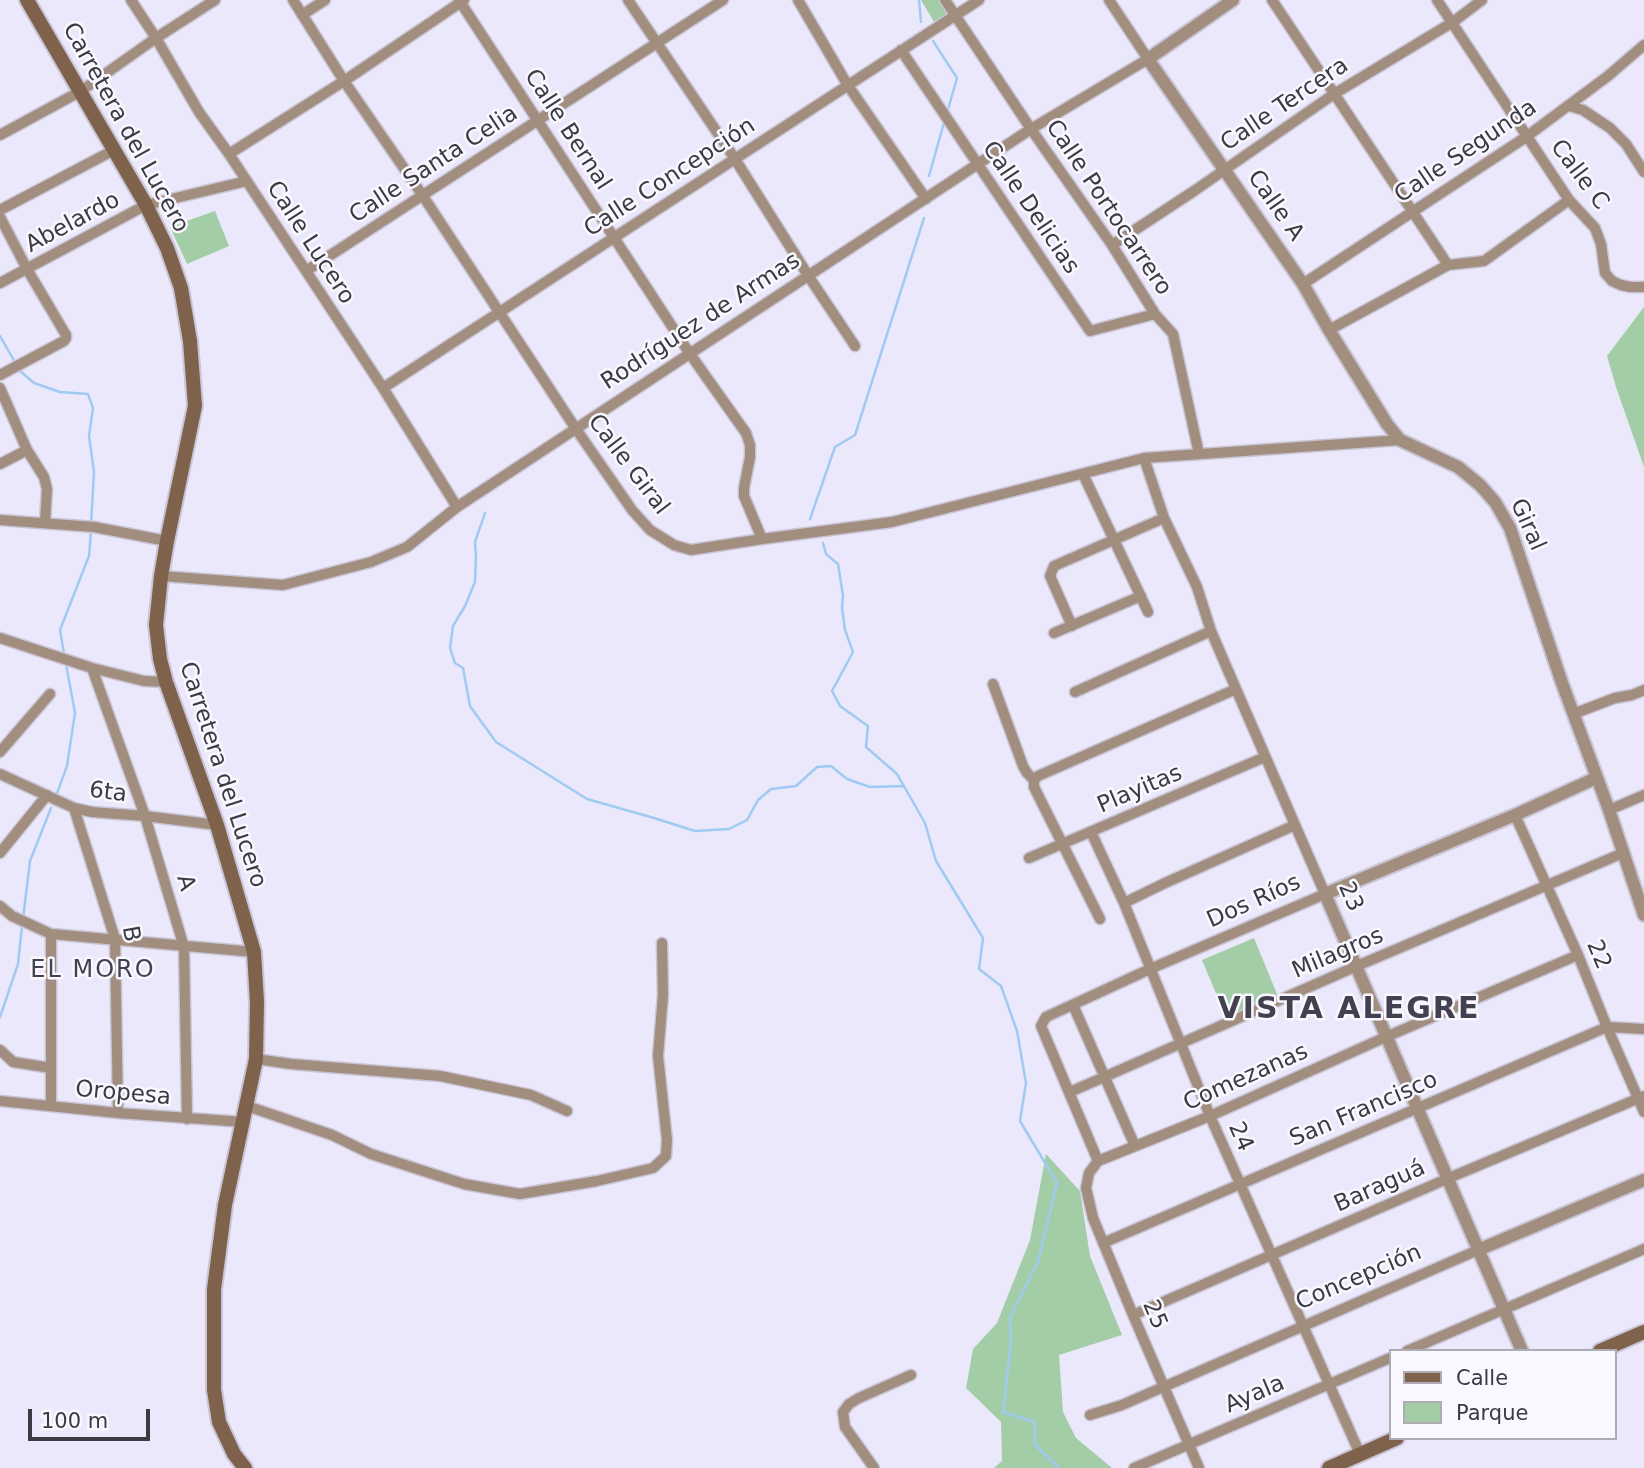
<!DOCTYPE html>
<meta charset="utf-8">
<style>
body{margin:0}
#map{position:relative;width:1644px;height:1468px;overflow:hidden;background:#ece8fb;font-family:"DejaVu Sans",sans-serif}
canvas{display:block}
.legend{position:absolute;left:1389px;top:1349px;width:228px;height:91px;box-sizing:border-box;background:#f9f7ff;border:2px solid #adabb3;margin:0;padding:9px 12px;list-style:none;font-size:21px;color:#3b3a41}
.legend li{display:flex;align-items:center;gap:14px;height:35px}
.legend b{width:35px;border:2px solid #adabb3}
.scale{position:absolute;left:28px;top:1409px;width:122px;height:32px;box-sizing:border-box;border:4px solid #3b3a41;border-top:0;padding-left:9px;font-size:21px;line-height:24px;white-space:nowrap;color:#3b3a41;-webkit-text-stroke:5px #f9f7ff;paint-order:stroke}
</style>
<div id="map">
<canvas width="1644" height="1468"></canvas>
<ul class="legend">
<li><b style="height:9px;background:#7e624c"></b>Calle</li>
<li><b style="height:19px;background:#a3cda6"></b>Parque</li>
</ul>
<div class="scale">100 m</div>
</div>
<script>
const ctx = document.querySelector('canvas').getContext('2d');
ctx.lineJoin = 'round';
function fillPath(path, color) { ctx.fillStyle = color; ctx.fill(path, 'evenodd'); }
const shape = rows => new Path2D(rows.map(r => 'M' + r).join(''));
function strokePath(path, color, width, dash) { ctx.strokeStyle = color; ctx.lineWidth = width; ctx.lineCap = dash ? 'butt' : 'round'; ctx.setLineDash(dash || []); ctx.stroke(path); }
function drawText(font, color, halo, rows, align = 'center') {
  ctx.font = font + ' "DejaVu Sans",sans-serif'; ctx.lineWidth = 5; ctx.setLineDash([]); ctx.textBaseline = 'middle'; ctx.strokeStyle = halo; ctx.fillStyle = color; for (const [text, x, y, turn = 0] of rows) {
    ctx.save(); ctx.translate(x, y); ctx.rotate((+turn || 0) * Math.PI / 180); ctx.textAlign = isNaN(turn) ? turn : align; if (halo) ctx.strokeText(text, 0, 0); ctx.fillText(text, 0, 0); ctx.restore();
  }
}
const green = shape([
 [921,0,942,0,951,12,934,22],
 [215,211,229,246,187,264,170,227],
 [1644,307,1644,467,1616,387,1607,356],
 [1254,938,1277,994,1226,1017,1202,960],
 [1046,1154,1080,1191,1090,1256,1122,1335,1059,1355,1063,1412,1076,1438,1112,1468,994,1468,1002,1461,1001,1422,966,1388,973,1349,997,1323,1030,1240]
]);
const stream = shape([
 [919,0,921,22],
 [933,41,957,78,947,113],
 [929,176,945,119],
 [0,336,16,364],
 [19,370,34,383,60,392,88,394,93,408,89,436,94,472,91,524],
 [485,513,475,542,476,557,475,582,465,606,453,626,450,648,455,663,463,668,470,706,496,742,587,799,654,818,695,831,729,829,747,820,758,800,771,789,796,786,817,767,831,766,847,779,870,787,904,786],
 [810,519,835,447,855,435,924,218],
 [823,543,826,554,838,564,843,596,842,608,845,630,853,652,832,691,840,706,868,726,866,747,897,774,925,823,936,861,983,938,979,969,1001,986,1017,1031,1026,1083,1020,1121,1057,1183,1038,1262,1010,1318,1011,1342,1003,1412,1035,1422,1035,1445,1059,1468],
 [64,654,60,630,89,556,91,531],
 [56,796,67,766,75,713,66,664],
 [23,919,30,861,51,808],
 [0,1017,18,964,22,926]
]);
const minor = shape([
 [131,0,156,38,199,112,229,154,383,388,457,507],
 [293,0,344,81,423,196,576,429,632,510,650,530,674,545,691,550,762,539,892,522,1144,458,1400,440],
 [459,0,690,354,746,433,750,445,750,457,744,488,744,496,762,539],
 [628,0,735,159,809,277,855,346],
 [798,0,847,84,926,199],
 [945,0,1031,129,1112,245,1155,314,1173,334,1199,454],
 [1272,0,1448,265],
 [1437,0,1569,200,1595,228,1601,244,1605,273,1612,281,1621,285,1630,287,1644,287],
 [302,15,325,0],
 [901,50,1090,331,1155,314],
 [1569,106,1583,110,1610,128,1626,144,1644,172],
 [0,135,81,91,156,38,215,0],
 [229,154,344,81,464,0],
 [0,210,114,150],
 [0,217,27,269,66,335,66,338,64,341,0,375],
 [1112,245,1194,191,1334,94,1453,22,1482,0],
 [306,271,723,0],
 [0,283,146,205,247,181],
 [1303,284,1526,137,1608,76,1644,45],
 [1329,330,1448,265,1484,261,1569,200],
 [0,388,27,450,44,477,47,489,45,523],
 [383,388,979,0],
 [0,464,27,450],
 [1083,474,1148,612],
 [0,520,94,527,167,541],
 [161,576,283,585,371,562,407,547,457,507,1031,129,1148,59,1109,0],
 [1072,626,1050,576,1054,566,1164,518],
 [1054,633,1141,596],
 [0,638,92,668,144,681,166,682],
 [92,668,145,816,184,947,187,1119],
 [993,684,1023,766,1027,773,1034,780],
 [1075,692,1211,631],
 [1573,714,1615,698,1632,695,1644,690],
 [0,752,50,694],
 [0,774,74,808,92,812,145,816,217,825],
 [74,808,115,939,118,1113],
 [1609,810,1644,795],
 [1515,815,1578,955,1607,1027,1644,1112],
 [1091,832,1124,903,1210,1116,1360,1454],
 [0,853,47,795],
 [1029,858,1265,757],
 [1124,903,1165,883,1295,825],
 [0,906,12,916,51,934,254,952],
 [1100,919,1034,787,1034,780,1038,776,1236,689],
 [51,934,51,1106],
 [1073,1005,1135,1146],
 [0,1050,13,1062,51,1068],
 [256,1059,291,1064,440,1076,531,1095,567,1111],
 [1070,1092,1357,966,1623,853],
 [0,1101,118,1113,244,1122],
 [247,1106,332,1135,371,1154,464,1184,520,1194,597,1181,653,1168,666,1156,667,1140,658,1056,663,995,662,943],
 [1098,1161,1041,1026,1046,1017,1150,969,1325,894,1236,689,1211,631,1197,587,1164,518,1144,458],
 [1103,1243,1607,1027,1644,1029],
 [1133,1315,1449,1178,1644,1096],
 [1407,1351,1644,1249],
 [1090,1415,1122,1405,1478,1250],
 [874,1468,845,1427,843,1412,849,1404,859,1398,911,1375],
 [1134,1468,1390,1358],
 [1199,1468,1133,1315,1093,1218,1086,1188,1089,1173,1098,1161,1210,1116,1388,1036,1578,955]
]);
const tertiary = shape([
 [1233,0,1148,59,1303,284,1329,330,1387,424,1400,440,1458,467,1480,485,1495,502,1510,528,1562,683,1609,810,1644,915],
 [1478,1250,1644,1180],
 [1522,1351,1325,894,1515,815,1596,778]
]);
const secondary = shape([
 [27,0,146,205,167,248,181,288,190,341,195,406,167,541,161,576,156,625,160,659,166,682,217,825,254,952,257,1002,256,1059,225,1205,214,1289,214,1390,219,1422,234,1454,245,1468],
 [1600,1351,1644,1332],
 [1329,1468,1397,1438]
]);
const streetNames = [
 ["Calle Tercera",1285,105,-34],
 ["Carretera del Lucero",125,128,61],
 ["Calle Bernal",567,130,57],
 ["Calle Segunda",1466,152,-34],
 ["Calle Santa Celia",434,165,-33],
 ["Calle C",1579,175,53],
 ["Calle Concepción",670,178,-33],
 ["Calle A",1275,206,55],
 ["Calle Delicias",1030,208,56],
 ["Calle Portocarrero",1108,208,56],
 ["Abelardo",73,223,-28],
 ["Calle Lucero",310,243,57],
 ["Rodríguez de Armas",701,322,-33],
 ["Calle Giral",628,465,53],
 ["Giral",1527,525,66],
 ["Carretera del Lucero",222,775,72],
 ["Playitas",1140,790,-23],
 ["6ta",108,793,7],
 ["A",185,883,74],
 ["23",1350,897,66],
 ["Dos Ríos",1254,902,-24],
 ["B",130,934,80],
 ["Milagros",1338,954,-23],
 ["22",1598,955,67],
 ["Comezanas",1246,1078,-24],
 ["Oropesa",123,1094,5],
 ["San Francisco",1364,1110,-23],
 ["24",1240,1137,66],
 ["Baraguá",1380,1187,-24],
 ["Concepción",1359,1278,-23],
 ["25",1154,1315,67],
 ["Ayala",1255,1395,-23]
];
const neighbourhoodNames = [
 ["EL MORO",93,971]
];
const districtNames = [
 ["VISTA ALEGRE",1349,1010]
];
fillPath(green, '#a3cda6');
strokePath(stream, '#9fcaf2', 2.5);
strokePath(minor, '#c9c5d6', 13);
strokePath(tertiary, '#c9c5d6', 16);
strokePath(secondary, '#c9c5d6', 18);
strokePath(minor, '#a28e7f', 10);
strokePath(tertiary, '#a28e7f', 12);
strokePath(secondary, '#7e624c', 14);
drawText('23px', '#3b3a41', '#f9f7ff', streetNames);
ctx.letterSpacing = '2px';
drawText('24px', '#43404f', '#f9f7ff', neighbourhoodNames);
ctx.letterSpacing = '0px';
ctx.letterSpacing = '2px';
drawText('bold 30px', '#43404f', '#f9f7ff', districtNames);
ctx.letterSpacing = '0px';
</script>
